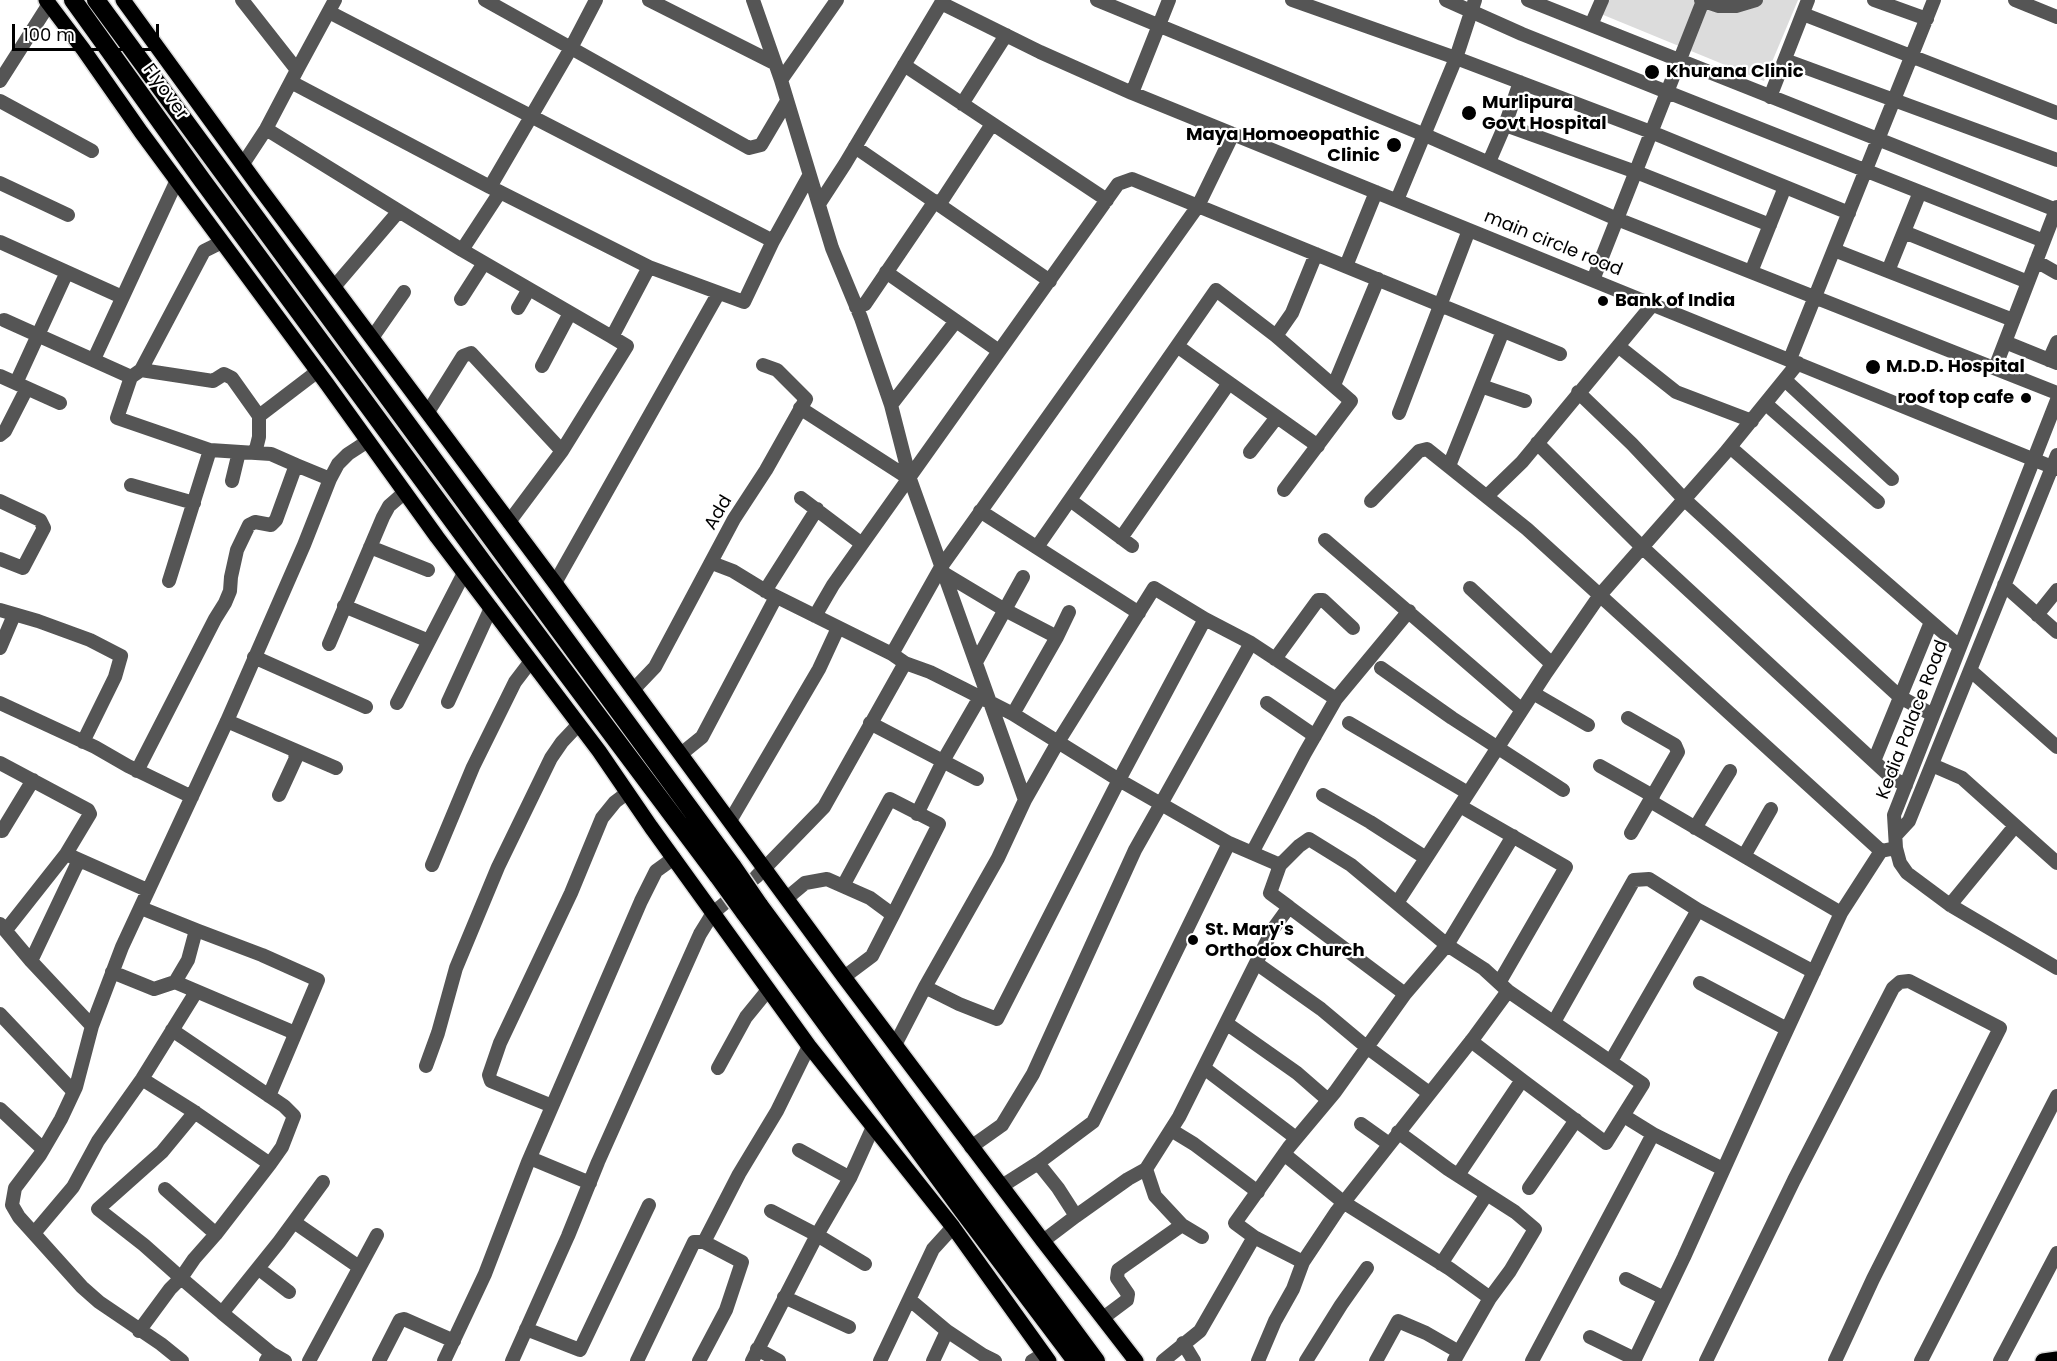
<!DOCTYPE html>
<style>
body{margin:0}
#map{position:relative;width:2057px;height:1361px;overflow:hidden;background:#fff;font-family:Poppins,sans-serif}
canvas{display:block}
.scale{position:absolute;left:12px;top:24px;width:147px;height:27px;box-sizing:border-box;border:3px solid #000;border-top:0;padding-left:8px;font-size:18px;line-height:21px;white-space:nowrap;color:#000;-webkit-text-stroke:4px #fff;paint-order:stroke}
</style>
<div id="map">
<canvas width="2057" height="1361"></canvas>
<div class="scale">100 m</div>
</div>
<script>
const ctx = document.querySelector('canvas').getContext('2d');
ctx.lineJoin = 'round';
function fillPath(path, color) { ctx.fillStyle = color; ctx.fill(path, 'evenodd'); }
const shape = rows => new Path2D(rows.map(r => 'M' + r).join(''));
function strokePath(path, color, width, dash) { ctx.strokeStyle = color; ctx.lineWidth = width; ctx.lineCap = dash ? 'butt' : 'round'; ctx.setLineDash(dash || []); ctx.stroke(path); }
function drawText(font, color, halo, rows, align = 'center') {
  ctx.font = font + ' Poppins,sans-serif'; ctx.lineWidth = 4.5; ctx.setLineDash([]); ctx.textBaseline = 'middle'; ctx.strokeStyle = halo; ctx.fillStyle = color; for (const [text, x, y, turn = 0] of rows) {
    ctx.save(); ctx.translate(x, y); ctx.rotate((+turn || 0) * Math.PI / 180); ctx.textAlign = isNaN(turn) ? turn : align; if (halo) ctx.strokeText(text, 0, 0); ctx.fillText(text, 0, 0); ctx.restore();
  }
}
const green = shape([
 [1606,0,1798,0,1764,81,1601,14]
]);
const minor = shape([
 [242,0,297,70,266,129,243,164],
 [485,0,571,48,490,187,500,192,649,267,744,302,773,241,809,176],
 [596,0,571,48,749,148,761,145,787,101],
 [649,0,774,63],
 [753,0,781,80,832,248,861,318,891,405,910,479,1025,800,998,858,925,987,895,1045],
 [1097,0,1425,135,1617,219,2057,393],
 [1292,0,1456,58,1651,132,1849,213],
 [1446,0,1522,34,1667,92,2044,241],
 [1528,0,2056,210],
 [1701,0,1719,6,1736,6,1756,0],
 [1874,0,1927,19],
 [2015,0,2057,17],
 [941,3,1040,52,1132,93,2057,469],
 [329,12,773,241],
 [1803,14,2057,113],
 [1591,25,1602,0],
 [1785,60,2057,160],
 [904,65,1107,200],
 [297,70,335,0],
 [781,80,837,0],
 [0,81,49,4],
 [291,82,490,187],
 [1132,93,1169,0],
 [1770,97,1808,0],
 [0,101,92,151],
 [962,104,1006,35],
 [1505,125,1636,172,1770,225],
 [266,129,462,250,612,337],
 [855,147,1050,281],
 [1489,162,1505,125,1520,82],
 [0,183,68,215],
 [1397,200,1456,58,1475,0],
 [819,204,845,164,943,0],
 [939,205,992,124],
 [1904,232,2028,282],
 [0,242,122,297],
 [462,250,500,192],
 [1834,250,2013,320],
 [2036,261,2057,273],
 [1346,266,1376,192],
 [1888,271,1920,192],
 [886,272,999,351],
 [1751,272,1785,187],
 [1593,280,1703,1],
 [334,287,399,211],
 [461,299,484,263],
 [856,307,865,304,935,201],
 [518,308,529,289],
 [4,320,131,377,141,370,204,251,222,242],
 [1276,336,1351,401,1284,490],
 [372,338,404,292],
 [2005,342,2057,363],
 [1177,346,1318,446],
 [1618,346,1676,392,1752,421],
 [94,359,177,180],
 [1790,359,1934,0],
 [2049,360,2057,342],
 [542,366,570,313],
 [1995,368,2057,207],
 [141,370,213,381,224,374,232,378,259,416,259,437,255,453],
 [0,376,60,403],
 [131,377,117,418,210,450,271,454,296,465],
 [1785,380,1892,479],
 [16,383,67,272],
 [1334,385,1378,279],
 [1481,386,1525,401],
 [1578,392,1632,444,1684,499,1900,697,1933,715],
 [2057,400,1894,815,1896,848,1900,863,1907,873,1950,905,2057,968],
 [1766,404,1878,502],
 [891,405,956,321],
 [800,408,910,479],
 [428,412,463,356,471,353,562,451],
 [1399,413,1469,230],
 [259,416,318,371],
 [0,435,5,431,27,388],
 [1537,443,1642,547,1892,778,1906,785],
 [1730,447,1960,647],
 [1250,452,1277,417],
 [1449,466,1503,331],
 [232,481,239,452],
 [131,485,194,503],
 [1487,496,1522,462,1653,304],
 [801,498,862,544,833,585,815,616],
 [1070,500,1132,546],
 [0,501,40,520,44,528,23,568,0,559],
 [1371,501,1419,451,1427,449,1527,529,1881,851],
 [980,511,1139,613],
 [509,522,562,451,627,346,612,337,649,267],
 [1121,538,1229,383],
 [1325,540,1522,710],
 [862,544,1118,184,1132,179,1560,354],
 [370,547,428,570],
 [1037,547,1216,290,1276,336,1292,313,1316,254],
 [712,563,733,571,769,593,892,654],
 [945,574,1005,610,1057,637,1013,714],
 [169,581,210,450],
 [555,583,718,294],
 [2004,585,2057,632],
 [1470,588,1552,664],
 [765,591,817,509],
 [344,606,429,641],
 [0,610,38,621,90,640,121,656,115,677,83,742],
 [2037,615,2057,590],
 [1057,637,1069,612],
 [329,644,383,517,389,506,405,492],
 [0,648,14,615],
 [254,657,366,707],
 [1275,659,1318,600,1323,600,1353,628],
 [976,662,1023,577],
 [905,663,930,672,964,689,1013,714,1058,742,1154,588,1205,619],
 [1381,668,1452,718,1563,790],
 [1970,670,2057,747],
 [633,690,655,667,734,519,766,470,806,399,777,370,763,365],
 [1533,693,1588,725],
 [448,702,491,608],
 [0,703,95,747,128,766,192,797],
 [397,703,464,573],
 [1267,703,1315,736],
 [1628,718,1675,745,1678,752,1631,833],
 [227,721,336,768],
 [870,723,977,779],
 [1349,723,1468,793],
 [681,754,702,737,776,597],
 [1874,761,1931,622],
 [0,763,88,810,90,814,66,854,147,890],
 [1932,765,1962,778,2057,863],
 [1600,766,1653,796],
 [137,771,215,619,225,603,230,591,231,577,237,550,249,525,255,522,271,525,276,520,296,465,330,479],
 [279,795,296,758,294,750],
 [1323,795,1370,822,1426,858],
 [1650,801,1841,913],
 [1460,806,1566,867,1499,983],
 [917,814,943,761,980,697],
 [730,821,819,669,838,628],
 [1695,828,1730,771],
 [0,829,2,831,33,780],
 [1896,835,1909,821,2057,455],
 [1252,853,1305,753,1336,699,1409,611],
 [1744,856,1771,809],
 [432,865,473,767,515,682,531,661],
 [1280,865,1299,846,1309,839,1351,865,1447,945,1484,969,1508,991,1475,1036,1337,1211,1303,1262,1254,1237,1235,1223,1289,1147,1335,1092,1405,994,1447,945,1513,836],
 [843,886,890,799,939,824,893,915],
 [787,898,805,883,827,879,870,898,893,915,872,956,844,977],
 [1397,903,1546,673,1600,595,1725,453,1798,363],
 [1950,905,2015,826],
 [1289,907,1405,994],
 [0,924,31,961,92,1026],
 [6,930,66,854],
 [196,930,262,955,318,980,269,1096],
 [31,961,79,860],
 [1256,963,1321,1009,1364,1045,1429,1093],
 [112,972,154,989,175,982,188,960,196,930,141,908],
 [175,982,295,1033],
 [1700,983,1787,1029],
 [925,987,959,1004,997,1019,1119,780,1058,742,1025,800],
 [1508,991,1643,1084,1606,1143,1522,1080],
 [0,1014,73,1091],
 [1554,1022,1634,880,1649,879,1698,910,1814,972],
 [1226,1023,1297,1073,1328,1100],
 [172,1030,284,1106,294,1116,282,1147,270,1164,216,1234,194,1259,181,1278,222,1313],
 [1611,1061,1698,910],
 [426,1066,438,1033,456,968,498,867,551,758,562,742,578,725],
 [718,1068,746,1017,768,990],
 [1204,1068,1296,1138],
 [142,1079,193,1111,270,1164],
 [552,1106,491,1081,489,1075,500,1043,571,893,602,818,615,802,627,793],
 [0,1109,43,1149],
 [1361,1124,1389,1144],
 [1171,1130,1194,1144,1258,1192],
 [1398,1132,1448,1169,1515,1212,1535,1229,1510,1271,1490,1298],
 [1653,1134,1723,1169],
 [971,1147,1002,1125,1033,1074,1135,850,1161,804,1119,780,1205,619,1251,643,1336,699],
 [799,1150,850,1178],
 [1284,1154,1343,1202,1450,1269,1490,1298,1459,1352],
 [530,1158,590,1183],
 [1038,1163,1058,1188,1076,1216,1043,1241],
 [1458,1175,1522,1080,1471,1041],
 [1002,1186,1038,1163,1093,1122,1229,843,1161,804,1251,643],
 [1529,1188,1576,1120],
 [165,1189,216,1234],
 [771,1211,817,1235,865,1264],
 [1076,1216,1128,1179,1146,1169,1179,1117,1273,929,1289,907,1270,893,1280,865,1229,843],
 [294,1222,359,1267],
 [1182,1225,1202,1237],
 [35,1232,73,1187,98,1141,142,1079,196,992],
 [1441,1264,1487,1194],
 [259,1269,289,1292],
 [1626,1279,1664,1298],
 [784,1297,849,1327],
 [910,1300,947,1331,983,1355,995,1361],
 [1103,1318,1127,1300,1128,1294,1117,1278,1118,1270,1182,1225,1155,1196,1146,1169],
 [526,1329,580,1350,649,1205],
 [139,1331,170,1289,181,1278,144,1245,98,1209,162,1152,195,1112],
 [1590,1337,1635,1359],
 [1183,1343,1194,1361],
 [757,1349,779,1361],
 [271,1353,222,1313,279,1242,323,1182],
 [182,1361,161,1344,99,1302,82,1287,19,1217,12,1205,15,1188,40,1155,61,1119,76,1087,92,1026,122,947,227,721,304,545,330,479,338,464,348,454,368,441],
 [266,1361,271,1353,285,1361],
 [309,1361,377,1235],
 [379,1361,400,1320,404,1319,454,1341],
 [444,1361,485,1274,528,1162,641,901,656,871,674,858],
 [512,1361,568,1236,598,1162,700,934,713,913,756,877,824,807,905,663,892,654,941,567,1198,206,1233,134],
 [637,1361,694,1242,704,1242],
 [699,1361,726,1310,742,1262,704,1242,739,1174,777,1111,809,1046],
 [752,1361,817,1235,850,1178,873,1127],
 [880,1361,933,1249,953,1227],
 [933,1361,947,1331],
 [1032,1361,1044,1354],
 [1163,1361,1200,1331,1254,1237],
 [1258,1361,1275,1321,1293,1289,1303,1262],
 [1306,1361,1341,1305,1367,1268],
 [1376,1361,1398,1321,1426,1333,1459,1352,1454,1361],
 [1532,1361,1653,1134,1624,1116],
 [1634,1361,1684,1257,1773,1060,1841,913,1881,851,1891,849],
 [1706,1361,1794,1180,1893,988,1900,982,1909,981,2000,1028,1873,1279,1835,1361],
 [1921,1361,2057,1096],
 [2000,1361,2057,1253]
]);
const major = shape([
 [46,0,83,49,141,132,327,384,437,537,599,751,651,827,809,1046,953,1227,1049,1361],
 [123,0,259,187,555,583,844,977,1043,1241,1136,1361],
 [2043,1361,2057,1359]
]);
const highway = shape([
 [73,0,202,180,485,565,718,876],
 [96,0,733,867],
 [759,905,1096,1361],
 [744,912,963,1211,1076,1361]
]);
const highwayBridge = shape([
 [733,867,759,905],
 [718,876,744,912]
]);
const markers = [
 [1652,72,8,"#000"],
 [1469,113,8,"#000"],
 [1394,145,8,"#000"],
 [1603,301,6,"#000"],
 [1873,367,8,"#000"],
 [2026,398,6,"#000"],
 [1193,940,6,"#000"]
];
const poiNames = [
 ["Khurana Clinic",1666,72],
 ["Murlipura",1482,103],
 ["Govt Hospital",1482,124],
 ["Maya Homoeopathic",1380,135,"right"],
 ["Clinic",1380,156,"right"],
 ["Bank of India",1615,301],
 ["M.D.D. Hospital",1886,367],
 ["roof top cafe",2014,398,"right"],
 ["St. Mary's",1205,930],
 ["Orthodox Church",1205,951]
];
const streetNames = [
 ["Flyover",165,92,54],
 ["main circle road",1553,244,22],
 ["Add",719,513,-60],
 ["Kedia Palace Road",1913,720,-69]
];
fillPath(green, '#dcdcdc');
strokePath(major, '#dbdbdb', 18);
strokePath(highway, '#dbdbdb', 21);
strokePath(minor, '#555', 14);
strokePath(major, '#000', 15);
strokePath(highway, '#000', 18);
strokePath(highwayBridge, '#dbdbdb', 21, []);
strokePath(highwayBridge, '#000', 18);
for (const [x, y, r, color] of markers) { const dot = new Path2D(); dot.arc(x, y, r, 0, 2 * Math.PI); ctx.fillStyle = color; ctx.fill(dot); strokePath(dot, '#fff', 2); }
drawText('bold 18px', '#000', '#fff', poiNames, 'left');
drawText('18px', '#000', '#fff', streetNames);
</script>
